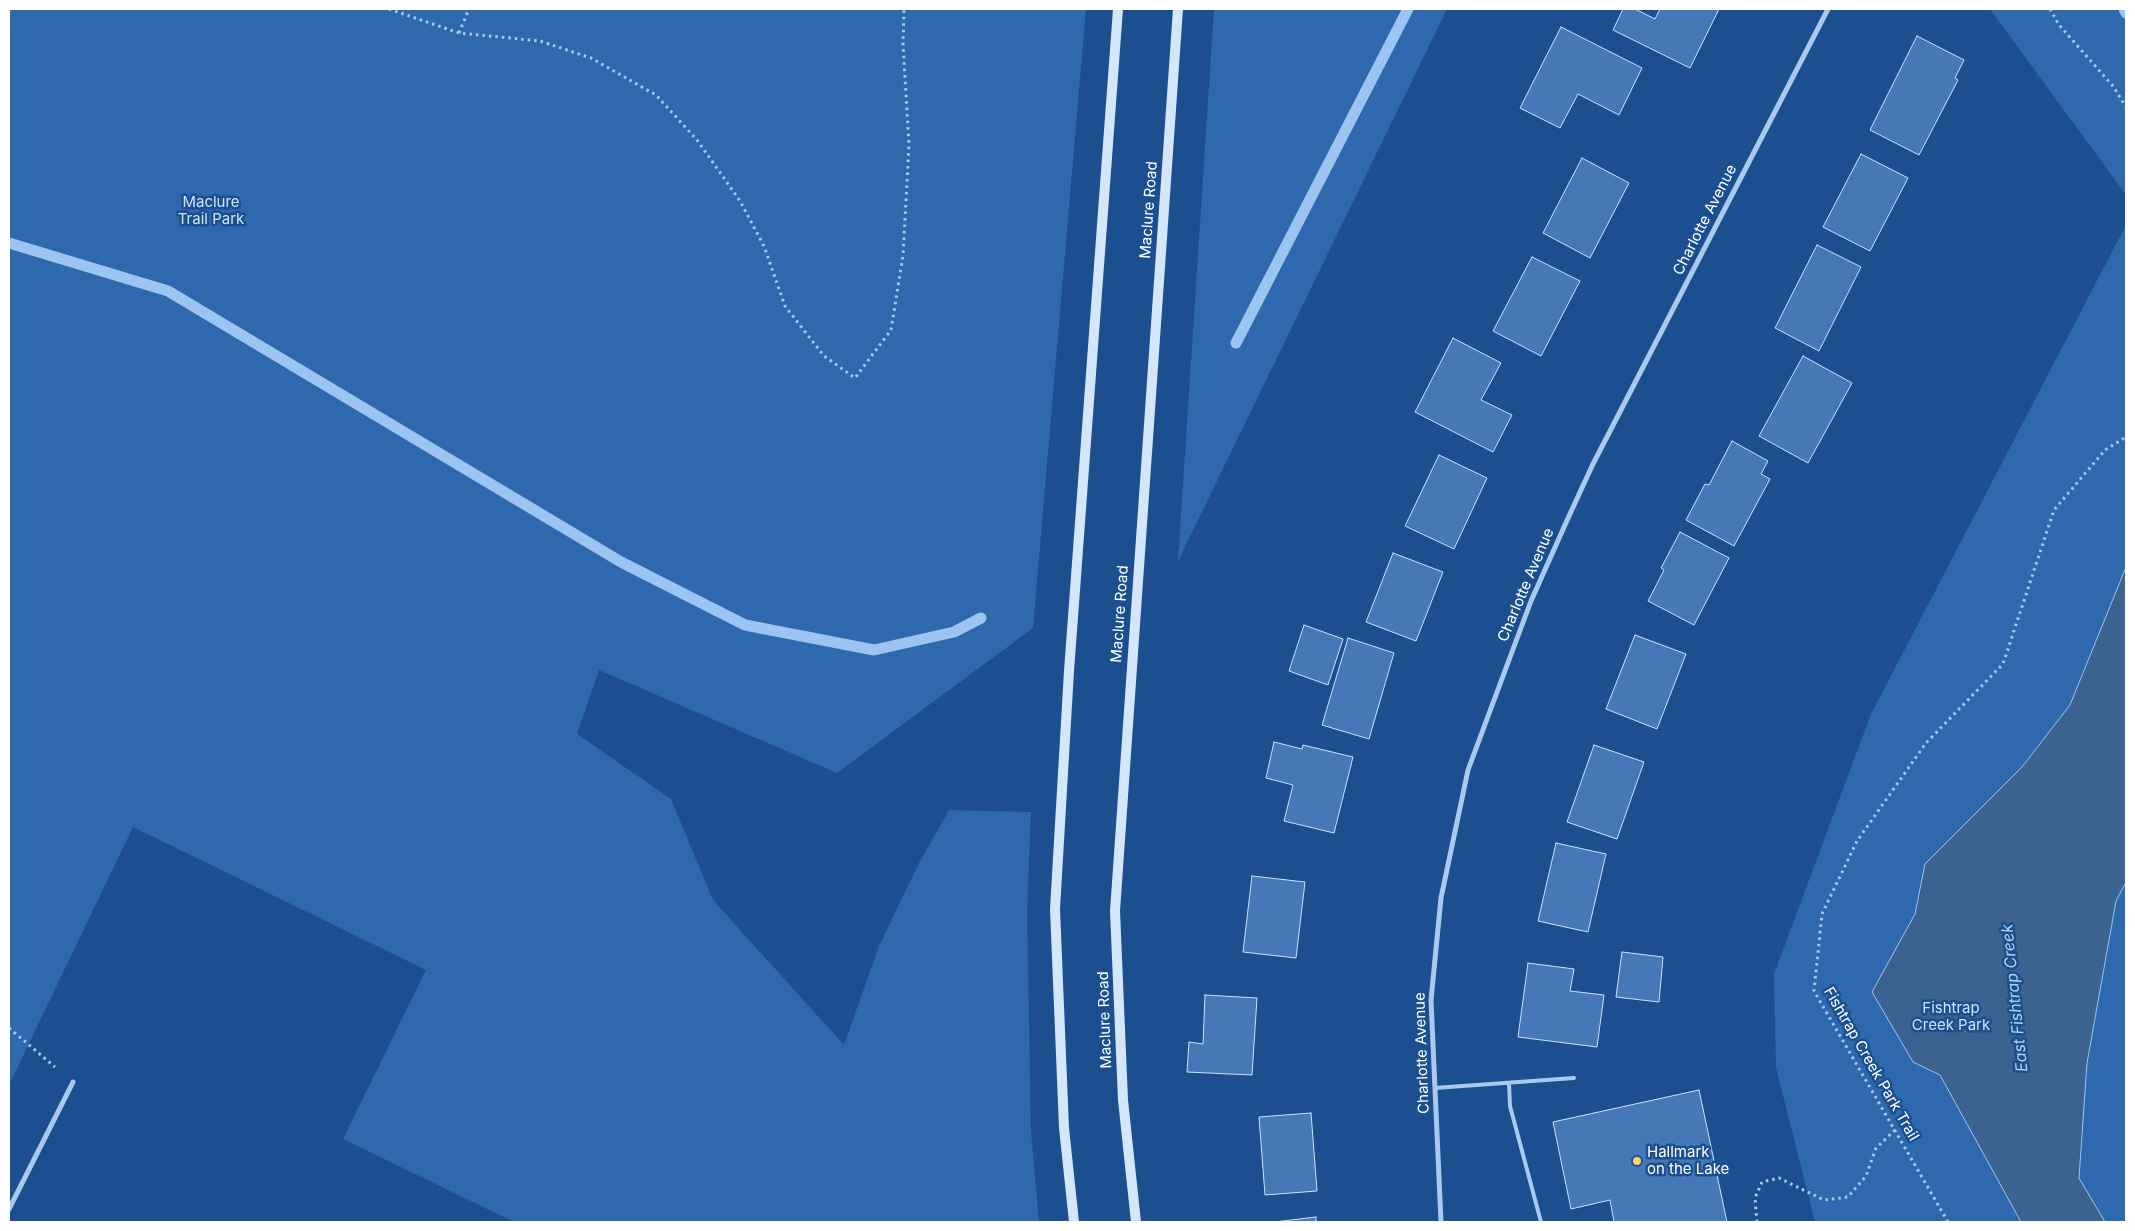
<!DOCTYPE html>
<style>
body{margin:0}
#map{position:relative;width:2135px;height:1231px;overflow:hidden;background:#1b4f8f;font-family:Inter,sans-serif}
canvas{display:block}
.frame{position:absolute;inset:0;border:10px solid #fff;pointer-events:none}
</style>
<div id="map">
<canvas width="2135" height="1231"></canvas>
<div class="frame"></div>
</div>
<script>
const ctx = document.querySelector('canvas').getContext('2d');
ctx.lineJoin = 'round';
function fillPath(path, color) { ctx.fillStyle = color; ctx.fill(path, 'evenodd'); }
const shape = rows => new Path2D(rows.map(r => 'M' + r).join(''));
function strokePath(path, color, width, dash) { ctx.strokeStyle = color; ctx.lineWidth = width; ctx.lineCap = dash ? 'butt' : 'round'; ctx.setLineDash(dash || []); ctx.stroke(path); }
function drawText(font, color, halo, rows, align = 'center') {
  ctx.font = font + ' Inter,sans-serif'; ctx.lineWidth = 5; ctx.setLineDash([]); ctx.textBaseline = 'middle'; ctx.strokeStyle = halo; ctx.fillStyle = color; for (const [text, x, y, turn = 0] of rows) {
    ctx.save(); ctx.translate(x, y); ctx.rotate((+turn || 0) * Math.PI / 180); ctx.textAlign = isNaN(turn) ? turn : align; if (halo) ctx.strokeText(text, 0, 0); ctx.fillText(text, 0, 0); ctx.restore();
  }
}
const green = shape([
 [9,9,1086,9,1033,628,837,773,599,670,577,734,671,799,713,900,844,1045,879,946,919,863,949,810,1031,812,1027,911,1031,1132,1039,1222,514,1222,343,1139,426,970,133,827,9,1085],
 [1214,9,1447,9,1178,561],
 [1990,9,2126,9,2126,195],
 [2126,225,2126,1222,1815,1222,1776,1068,1774,974,1871,714]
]);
const water = shape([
 [2126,567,2126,882,2116,901,2087,1063,2079,1178,2105,1222,2021,1222,1940,1075,1913,1062,1872,992,1915,914,1925,864,2022,767,2070,705,2126,567]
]);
const stream = shape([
 [2124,9,2126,13],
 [9,243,168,291,621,562,745,625,874,650,954,632,981,618],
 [1236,343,1408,9]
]);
const building = shape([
 [1623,9,1635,9,1655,19,1660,9,1719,9,1690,68,1613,30,1623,9],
 [1561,27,1642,68,1619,115,1578,94,1560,128,1520,108,1561,27],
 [1917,36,1964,60,1955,78,1958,80,1919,155,1870,130,1917,36],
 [1861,154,1908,178,1870,251,1823,227,1861,154],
 [1582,158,1629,183,1590,258,1543,233,1582,158],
 [1817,245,1861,267,1819,351,1775,328,1817,245],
 [1532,257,1580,281,1541,356,1493,331,1532,257],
 [1453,338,1501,363,1481,400,1512,415,1493,452,1415,412,1453,338],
 [1803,356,1852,383,1808,463,1759,436,1803,356],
 [1732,441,1768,461,1761,474,1770,479,1734,546,1686,520,1705,484,1709,485,1732,441],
 [1439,455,1487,478,1454,549,1405,526,1439,455],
 [1680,532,1729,558,1694,625,1648,601,1664,570,1661,568,1680,532],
 [1393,553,1443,572,1416,641,1366,622,1393,553],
 [1304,625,1343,639,1328,685,1289,671,1304,625],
 [1635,635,1686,654,1657,729,1606,709,1635,635],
 [1348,638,1394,653,1369,739,1322,725,1348,638],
 [1274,742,1302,749,1303,745,1353,757,1334,833,1284,821,1293,785,1266,778,1274,742],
 [1594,745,1644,762,1617,839,1567,822,1594,745],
 [1556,843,1606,854,1588,932,1538,921,1556,843],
 [1252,876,1305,882,1296,958,1243,952,1252,876],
 [1622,952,1663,957,1659,1002,1616,997,1622,952],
 [1528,963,1574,969,1570,991,1604,995,1597,1047,1518,1037,1528,963],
 [1205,995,1257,998,1252,1075,1187,1072,1189,1042,1203,1044,1205,995],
 [1699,1090,1727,1222,1614,1222,1610,1200,1571,1209,1553,1122,1699,1090],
 [1311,1113,1317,1191,1265,1195,1259,1117,1311,1113],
 [1316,1217,1316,1222,1274,1222,1316,1217]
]);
const path = shape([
 [389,9,459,33,540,41,591,58,656,95,697,140,740,201,764,246,785,306,824,356,855,378,891,330,903,256,909,145,903,44,904,9],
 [2050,9,2059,25,2113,86,2126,107],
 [459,33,469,9],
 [9,1028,55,1067],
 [1757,1222,1755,1198,1762,1182,1779,1178,1824,1200,1848,1197,1866,1176,1876,1148,1895,1130],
 [1948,1222,1814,991,1822,914,1857,841,1926,743,2003,664,2054,510,2105,450,2126,437]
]);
const service = shape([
 [1509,1083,1510,1106,1541,1222],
 [1435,1088,1574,1078]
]);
const minor = shape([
 [9,1209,73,1082],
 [1441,1222,1431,1000,1441,898,1468,770,1531,601,1569,516,1593,464,1828,9]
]);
const secondary = shape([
 [1074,1222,1064,1128,1055,909,1069,671,1118,9],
 [1136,1222,1123,1100,1115,911,1178,9]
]);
const markers = [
 [1637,1161,5,"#ffd166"]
];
const parkNames = [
 ["Maclure",211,202],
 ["Trail Park",211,219],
 ["Fishtrap",1951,1008],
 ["Creek Park",1951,1025]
];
const streetNames = [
 ["Maclure Road",1149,210,-86],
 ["Charlotte Avenue",1705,220,-63],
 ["Charlotte Avenue",1526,585,-67],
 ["Maclure Road",1120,614,-86],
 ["Maclure Road",1105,1020,-92],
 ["Charlotte Avenue",1422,1053,-92],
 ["Fishtrap Creek Park Trail",1871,1064,60]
];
const poiNames = [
 ["Hallmark",1647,1152],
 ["on the Lake",1647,1169]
];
const waterNames = [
 ["East Fishtrap Creek",2015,998,-96]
];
fillPath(green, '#2e69ad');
fillPath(water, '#3c6290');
strokePath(water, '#9cc4f0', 1);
strokePath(stream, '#9cc4f0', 11);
fillPath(building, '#4478b7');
strokePath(building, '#cfe3fa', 1);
strokePath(path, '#a9c9ee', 3, [2.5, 4]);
strokePath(service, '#a9c9ee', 4);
strokePath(minor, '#a9c9ee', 5);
strokePath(secondary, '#d6e6fa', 10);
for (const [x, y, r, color] of markers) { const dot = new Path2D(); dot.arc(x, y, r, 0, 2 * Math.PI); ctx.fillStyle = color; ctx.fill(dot); strokePath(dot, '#1b4f8f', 2); }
drawText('15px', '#cfe3fa', '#1b4f8f', parkNames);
drawText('15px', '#fff', '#1b4f8f', streetNames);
drawText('15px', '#fff', '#1b4f8f', poiNames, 'left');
drawText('italic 16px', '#b5d3f5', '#1b4f8f', waterNames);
</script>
